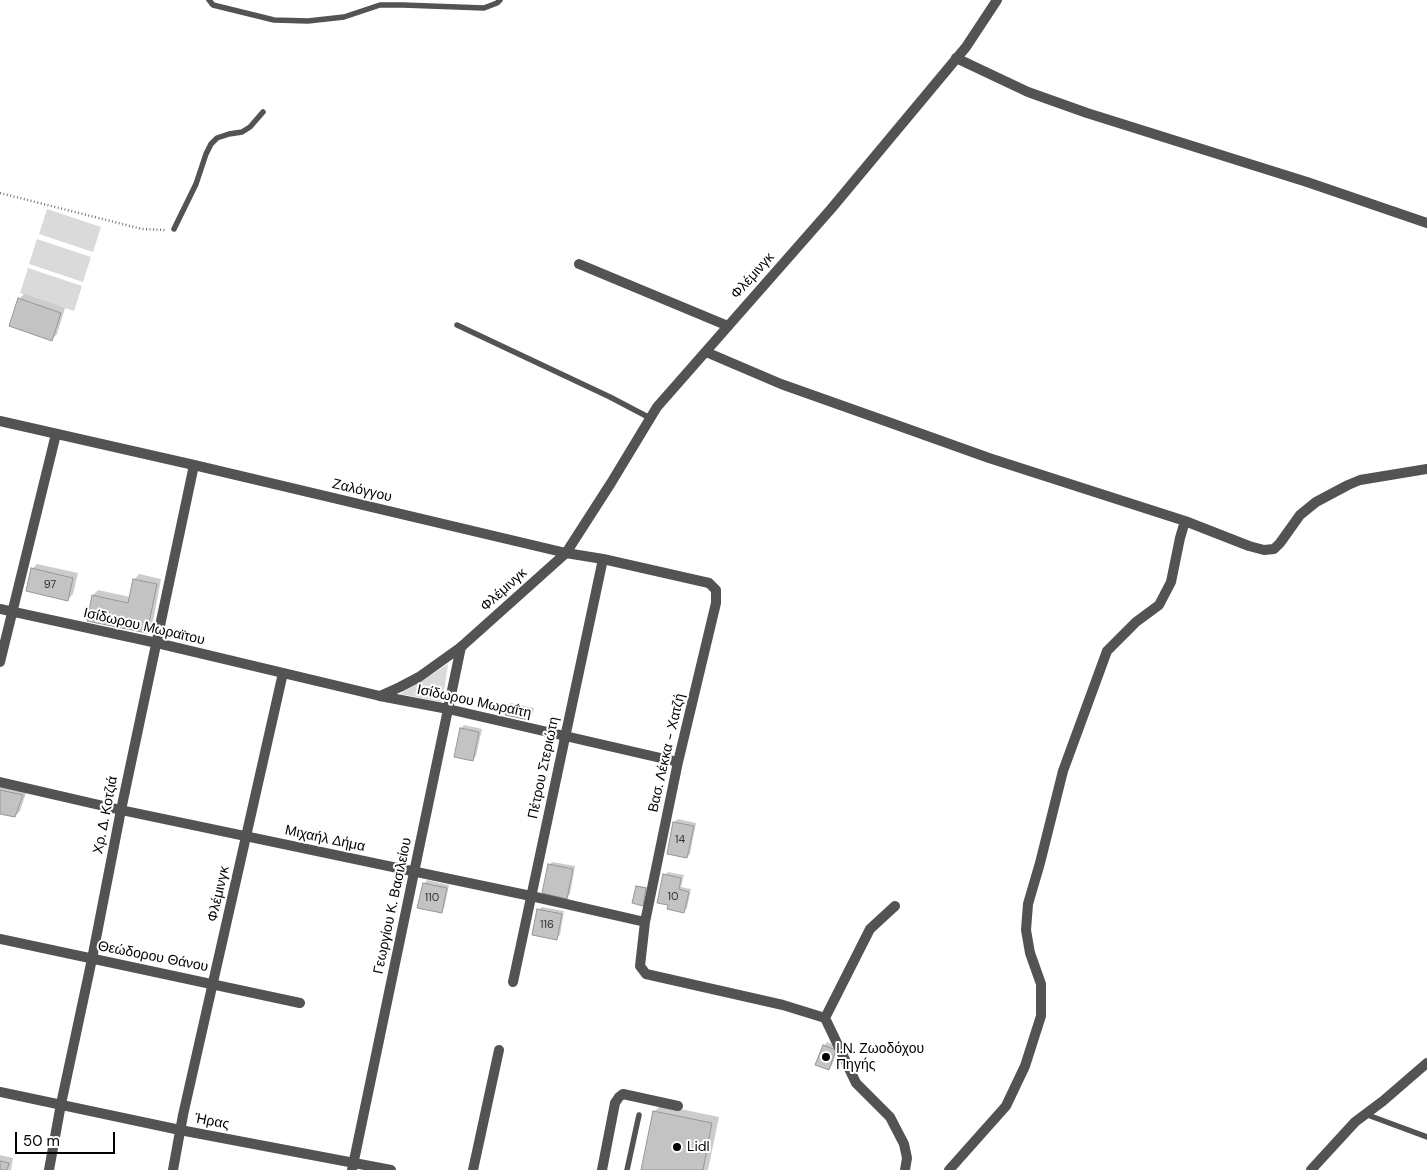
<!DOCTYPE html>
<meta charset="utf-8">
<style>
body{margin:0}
#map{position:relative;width:1427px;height:1170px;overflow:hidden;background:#fff;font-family:"DM Sans",sans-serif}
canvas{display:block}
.scale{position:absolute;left:15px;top:1132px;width:100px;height:22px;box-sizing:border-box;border:2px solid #000;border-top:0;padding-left:6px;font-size:15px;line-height:18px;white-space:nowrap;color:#000;-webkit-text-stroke:4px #fff;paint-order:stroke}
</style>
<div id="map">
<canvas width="1427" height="1170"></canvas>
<div class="scale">50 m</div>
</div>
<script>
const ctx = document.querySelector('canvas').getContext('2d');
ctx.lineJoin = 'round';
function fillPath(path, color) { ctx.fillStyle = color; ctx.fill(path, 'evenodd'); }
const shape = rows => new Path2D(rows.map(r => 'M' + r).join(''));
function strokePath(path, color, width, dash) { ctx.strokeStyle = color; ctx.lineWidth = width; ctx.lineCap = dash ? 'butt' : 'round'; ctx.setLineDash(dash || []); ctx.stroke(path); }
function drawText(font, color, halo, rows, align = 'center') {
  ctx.font = font + ' "DM Sans",sans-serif'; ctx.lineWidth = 4; ctx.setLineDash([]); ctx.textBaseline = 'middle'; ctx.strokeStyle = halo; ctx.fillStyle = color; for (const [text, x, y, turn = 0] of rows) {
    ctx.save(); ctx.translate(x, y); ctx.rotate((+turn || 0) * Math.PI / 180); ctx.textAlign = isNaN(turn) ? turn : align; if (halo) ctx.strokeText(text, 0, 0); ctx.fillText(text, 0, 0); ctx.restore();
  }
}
const green = shape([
 [47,209,101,227,93,252,39,234],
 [37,239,91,257,83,282,29,264],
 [28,268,82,286,74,311,20,293],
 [448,664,443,699,441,702,400,694]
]);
const shadow = shape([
 [24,294,65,308,57,334,52,339,19,299],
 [37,564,78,573,73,594,68,599,32,569],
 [139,574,161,579,152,627,146,632,93,595,98,590,130,597,134,580],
 [511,703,534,708,532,716,529,719,508,706],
 [464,725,482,729,476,756,473,760,461,728],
 [0,784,27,790,20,811,15,816,0,812],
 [678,819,696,823,690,854,687,857,668,853,674,822],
 [552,862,575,866,570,894,567,897,549,865],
 [668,872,684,875,681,887,691,889,687,908,684,911,665,875],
 [427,880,449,885,444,908,441,912,424,884],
 [638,886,647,887,643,904,637,887],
 [542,907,564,911,560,935,556,938,539,910],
 [827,1042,838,1047,832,1065,829,1068,824,1046],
 [661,1105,719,1117,708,1170,642,1170,654,1112],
 [0,1155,13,1158,11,1170,0,1170]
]);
const building = shape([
 [18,298,61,313,52,341,9,326,18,298],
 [31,568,73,578,68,601,26,591,31,568],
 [133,579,157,584,147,633,87,621,92,595,128,603,133,579],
 [507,705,531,711,529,720,505,715,507,705],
 [460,728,479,732,473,761,454,757,460,728],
 [0,790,23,795,15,817,0,814,0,790],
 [673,822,694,826,687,858,667,854,673,822],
 [548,864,573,869,567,899,542,893,548,864],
 [663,874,681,878,679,889,689,892,684,913,667,909,668,905,657,903,663,874],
 [423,883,447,888,442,913,417,908,423,883],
 [636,886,646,888,643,906,632,903,636,886],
 [537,909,562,914,557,940,532,935,537,909],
 [823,1045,836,1050,829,1070,815,1065,823,1045],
 [653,1111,712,1123,703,1170,641,1170,653,1111],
 [0,1161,9,1163,7,1170,0,1170,0,1161]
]);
const path = shape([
 [0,193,142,229,165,230]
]);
const service = shape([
 [209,0,213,5,274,20,308,21,344,17,380,5,403,5,484,8,497,3,500,0],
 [174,229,196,184,206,154,211,144,217,138,229,134,242,132,250,127,263,112],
 [457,325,610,397,650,418],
 [1365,1114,1427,1137],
 [627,1170,639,1115]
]);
const minor = shape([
 [956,58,1028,92,1087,113,1307,182,1427,223],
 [579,264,728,326],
 [706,352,781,384,891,423,989,458,1185,521,1249,546,1264,550,1274,549,1280,543,1300,515,1316,502,1348,485,1360,480,1427,469],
 [0,421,194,465,566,553,603,559,709,583,716,590,716,603,678,762,645,922,640,966,646,974,783,1005,825,1018,856,1083,890,1117,904,1144,907,1158,905,1170],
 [0,662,56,434],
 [380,696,448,709,678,762],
 [0,782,121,810,531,896,645,922],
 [0,939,300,1003],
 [513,982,603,559],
 [825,1018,870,929,895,906],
 [0,1092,180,1130,391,1170],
 [49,1170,61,1104,92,959,121,810,194,465],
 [352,1170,461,647],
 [473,1170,499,1050],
 [602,1170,615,1103,619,1097,623,1094,678,1106],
 [949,1170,1006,1106,1025,1066,1041,1016,1041,984,1030,953,1026,930,1028,904,1040,863,1063,771,1107,651,1136,622,1159,605,1171,582,1180,538,1185,521],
 [1311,1170,1355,1122,1383,1101,1427,1063]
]);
const tertiary = shape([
 [0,609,157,643,380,696,400,687,419,677,461,647,566,553,611,483,657,407,831,209,966,47,997,0],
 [173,1170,183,1115,283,673]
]);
const markers = [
 [826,1057,5,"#000"],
 [677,1147,5,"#000"]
];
const numberNames = [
 ["97",50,585],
 ["14",680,840],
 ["10",673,897],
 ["110",432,898],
 ["116",547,925]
];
const streetNames = [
 ["Φλέμινγκ",753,276,-48],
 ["Ζαλόγγου",362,491,13],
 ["Φλέμινγκ",504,590,-42],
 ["Ισίδωρου Μωραϊτου",144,627,13],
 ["Ισίδωρου Μωραΐτη",474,702,12],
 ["Βασ. Λέκκα - Χατζή",667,753,-77],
 ["Πέτρου Στεριώτη",544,768,-78],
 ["Χρ. Δ. Κοτζιά",106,815,-79],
 ["Μιχαήλ Δήμα",325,839,12],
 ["Φλέμινγκ",219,894,-77],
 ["Γεωργίου Κ. Βασιλείου",393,906,-78],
 ["Θεώδορου Θάνου",153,957,11],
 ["Ήρας",212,1122,11]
];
const poiNames = [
 ["Ι.Ν. Ζωοδόχου",836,1049],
 ["Πηγής",836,1065],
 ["Lidl",687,1147]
];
fillPath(green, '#dadada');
fillPath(shadow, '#0003');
fillPath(building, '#c3c3c3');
strokePath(building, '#979797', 1);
strokePath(path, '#757575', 2.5, [1, 2.5]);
strokePath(service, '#535353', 5.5);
strokePath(minor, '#535353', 10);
strokePath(tertiary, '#535353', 10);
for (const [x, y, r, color] of markers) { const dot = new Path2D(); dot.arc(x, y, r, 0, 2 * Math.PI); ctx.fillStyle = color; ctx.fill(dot); strokePath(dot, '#fff', 2); }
drawText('11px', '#313131', null, numberNames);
drawText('14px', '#000', '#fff', streetNames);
drawText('14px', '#000', '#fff', poiNames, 'left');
</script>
